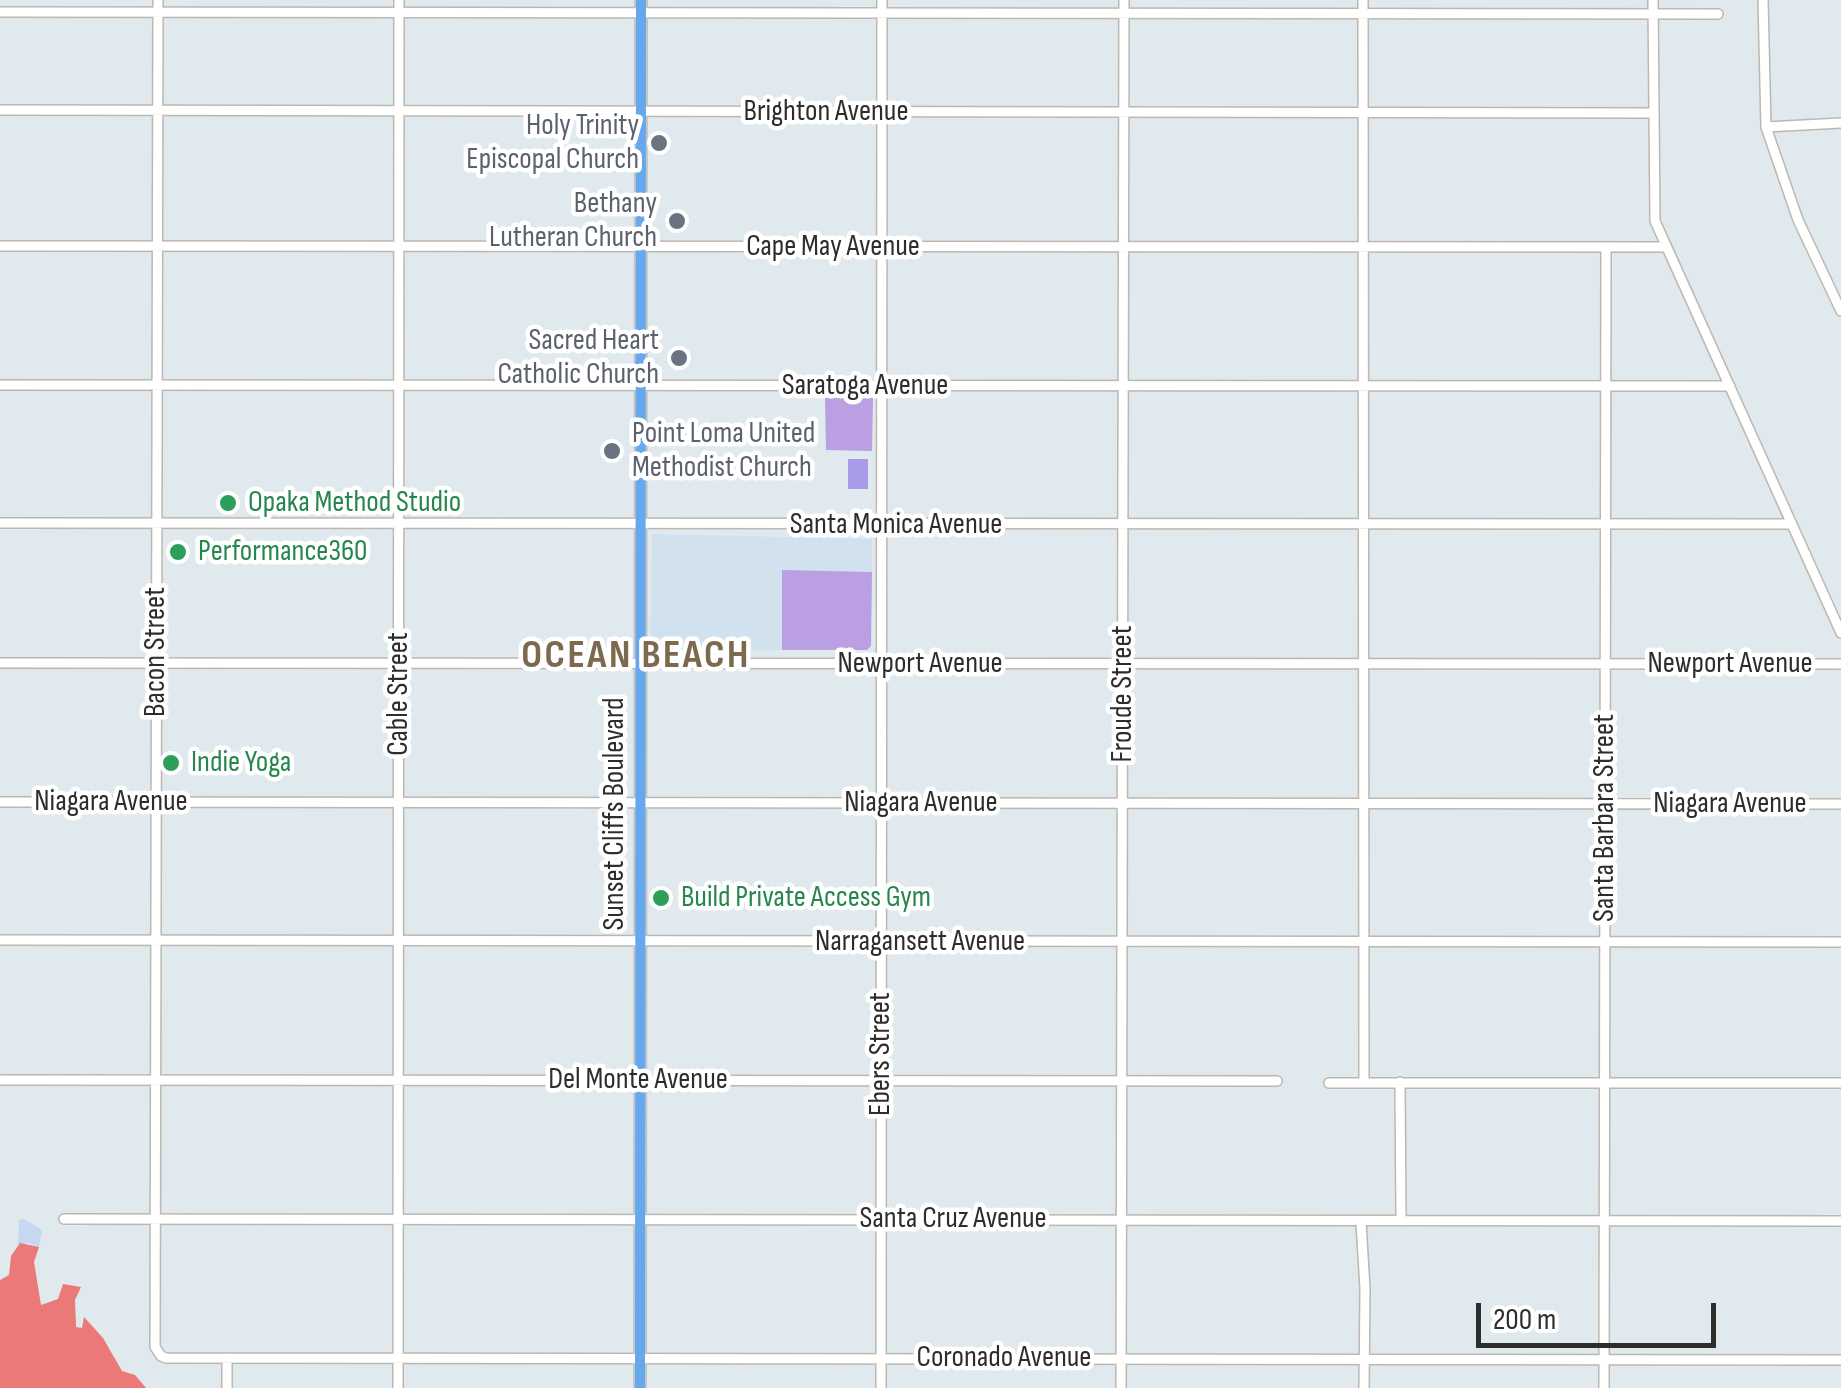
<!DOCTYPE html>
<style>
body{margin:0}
#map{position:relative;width:1841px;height:1388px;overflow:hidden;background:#e0e9ee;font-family:"Sofia Sans Condensed",sans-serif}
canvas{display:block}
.scale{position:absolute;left:1476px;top:1303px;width:240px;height:45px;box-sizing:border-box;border:5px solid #2d2d2d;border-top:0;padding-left:12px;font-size:30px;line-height:35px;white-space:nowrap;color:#2d2d2d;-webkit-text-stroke:8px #fff;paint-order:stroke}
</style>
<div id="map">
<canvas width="1841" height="1388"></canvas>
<div class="scale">200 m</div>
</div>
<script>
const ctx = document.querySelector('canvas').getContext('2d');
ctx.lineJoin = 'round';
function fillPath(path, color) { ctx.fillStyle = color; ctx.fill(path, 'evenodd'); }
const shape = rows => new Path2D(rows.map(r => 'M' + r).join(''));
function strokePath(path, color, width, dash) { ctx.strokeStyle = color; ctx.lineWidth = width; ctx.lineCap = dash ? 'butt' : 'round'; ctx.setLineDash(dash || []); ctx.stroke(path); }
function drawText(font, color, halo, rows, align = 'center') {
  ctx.font = font + ' "Sofia Sans Condensed",sans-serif'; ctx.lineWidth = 9; ctx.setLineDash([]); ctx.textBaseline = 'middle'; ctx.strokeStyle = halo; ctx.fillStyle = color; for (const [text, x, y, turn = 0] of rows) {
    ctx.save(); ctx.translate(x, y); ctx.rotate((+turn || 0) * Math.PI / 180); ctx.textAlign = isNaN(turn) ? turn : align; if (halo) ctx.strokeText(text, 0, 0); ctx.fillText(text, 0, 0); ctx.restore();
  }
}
const education = shape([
 [652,534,872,539,872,572,782,571,782,650,650,652]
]);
const green = shape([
 [825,398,873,398,872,451,826,450],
 [782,570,872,572,871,646,867,650,782,650]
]);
const sand = shape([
 [24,1219,42,1230,39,1247,28,1243,18,1245,19,1220]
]);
const pitch = shape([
 [848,459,868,459,868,489,848,489]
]);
const water = shape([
 [20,1243,39,1247,34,1262,41,1305,58,1299,63,1284,81,1287,75,1300,76,1327,82,1328,84,1317,103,1338,122,1371,135,1375,146,1388,0,1388,0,1280,9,1275,11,1256]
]);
const minor = shape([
 [158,0,155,1347,161,1356,166,1358,1841,1360],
 [1363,0,1364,1083],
 [1653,0,1655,221,1841,633],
 [1763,0,1766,127,1798,220,1841,311],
 [0,12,1718,14],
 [0,110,1653,113],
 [1766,127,1841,123],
 [0,246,1665,247],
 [0,385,1730,386],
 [0,523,1792,524],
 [0,663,1841,664],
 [0,802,1841,804],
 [0,940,1841,942],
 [0,1080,1277,1081],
 [1400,1082,1401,1221],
 [1329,1083,1841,1083],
 [64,1219,1841,1221],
 [1361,1222,1365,1289,1364,1388],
 [227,1358,227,1388],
 [398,1388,399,0],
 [881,1388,882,0],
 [1121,1388,1124,0],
 [1604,1388,1606,247]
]);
const major = shape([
 [640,1388,641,0]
]);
const markers = [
 [659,143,10,"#6b7280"],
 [677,221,10,"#6b7280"],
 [679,358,10,"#6b7280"],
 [612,451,10,"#6b7280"],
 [228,503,10,"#2e9e5b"],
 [178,552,10,"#2e9e5b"],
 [171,763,10,"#2e9e5b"],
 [661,898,10,"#2e9e5b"]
];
const streetNames = [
 ["Brighton Avenue",826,112],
 ["Cape May Avenue",833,247],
 ["Saratoga Avenue",865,386],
 ["Santa Monica Avenue",896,525],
 ["Bacon Street",156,652,-90],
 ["Newport Avenue",920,664],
 ["Newport Avenue",1730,664],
 ["Cable Street",399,694,-90],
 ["Froude Street",1123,694,-90],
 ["Niagara Avenue",111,802],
 ["Niagara Avenue",921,803],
 ["Niagara Avenue",1730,804],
 ["Sunset Cliffs Boulevard",615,814,-90],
 ["Santa Barbara Street",1605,818,-90],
 ["Narragansett Avenue",920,942],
 ["Ebers Street",881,1054,-90],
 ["Del Monte Avenue",638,1080],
 ["Santa Cruz Avenue",953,1219],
 ["Coronado Avenue",1004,1358]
];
const worshipNames = [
 ["Holy Trinity",639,126],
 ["Episcopal Church",639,160],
 ["Bethany",657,204],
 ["Lutheran Church",657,238],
 ["Sacred Heart",659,341],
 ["Catholic Church",659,375],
 ["Point Loma United",632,434,"left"],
 ["Methodist Church",632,468,"left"]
];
const leisureNames = [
 ["Opaka Method Studio",248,503],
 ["Performance360",198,552],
 ["Indie Yoga",191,763],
 ["Build Private Access Gym",681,898]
];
const districtNames = [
 ["OCEAN BEACH",636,657]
];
fillPath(education, '#d1e2ee');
fillPath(green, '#ba9fe2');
fillPath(sand, '#c5d7f1');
fillPath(pitch, '#a89be9');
fillPath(water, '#eb7978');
strokePath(minor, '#bdb7b0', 12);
strokePath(major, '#c4c4c4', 14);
strokePath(minor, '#fff', 9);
strokePath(major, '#66a8ed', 10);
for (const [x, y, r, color] of markers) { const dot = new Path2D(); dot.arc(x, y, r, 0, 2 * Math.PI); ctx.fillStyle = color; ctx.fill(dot); strokePath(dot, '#fff', 4); }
drawText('30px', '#2d2d2d', '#fff', streetNames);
drawText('30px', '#5b616d', '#fff', worshipNames, 'right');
drawText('30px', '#27864d', '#fff', leisureNames, 'left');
ctx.letterSpacing = '2.5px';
drawText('bold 40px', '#7d694e', '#fff', districtNames);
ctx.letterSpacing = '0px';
</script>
